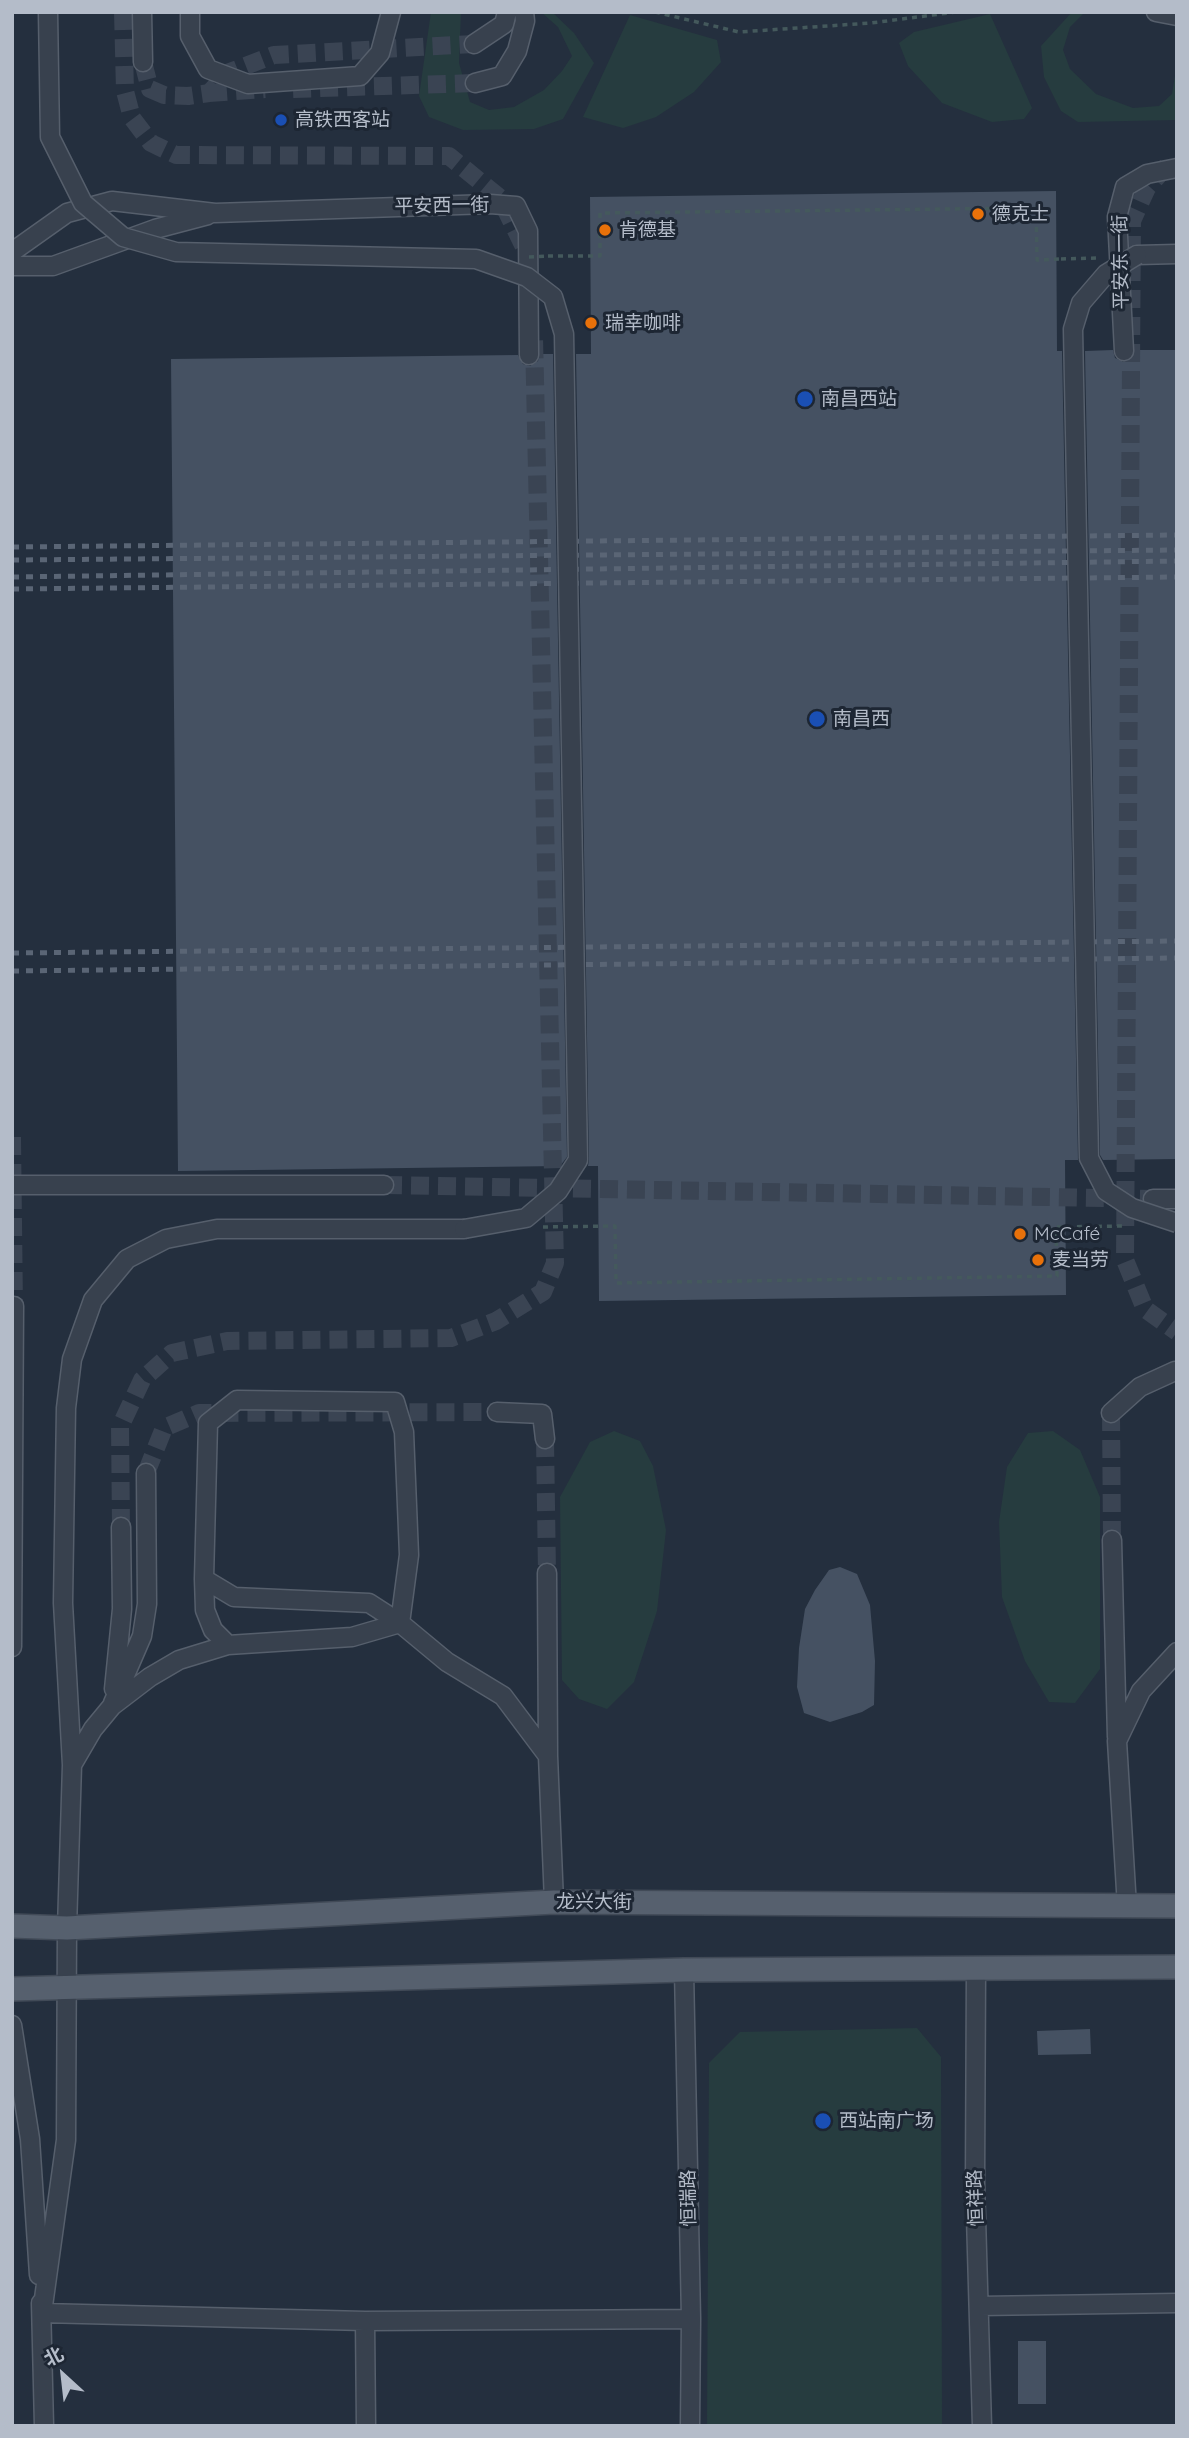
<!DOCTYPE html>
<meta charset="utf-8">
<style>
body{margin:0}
#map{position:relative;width:1189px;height:2438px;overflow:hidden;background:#242f3e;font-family:Quicksand,"Noto Sans SC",sans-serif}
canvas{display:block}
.frame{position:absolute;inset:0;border:14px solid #b4bcc9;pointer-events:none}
.north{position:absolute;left:28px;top:2340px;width:70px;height:70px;-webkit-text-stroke:5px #1d2633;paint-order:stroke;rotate:333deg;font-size:19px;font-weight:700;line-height:28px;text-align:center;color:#b4bcc9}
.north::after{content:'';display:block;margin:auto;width:24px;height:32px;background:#b4bcc9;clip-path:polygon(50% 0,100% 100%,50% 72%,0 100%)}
</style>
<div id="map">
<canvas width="1189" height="2438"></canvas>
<div class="frame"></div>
<div class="north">北</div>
</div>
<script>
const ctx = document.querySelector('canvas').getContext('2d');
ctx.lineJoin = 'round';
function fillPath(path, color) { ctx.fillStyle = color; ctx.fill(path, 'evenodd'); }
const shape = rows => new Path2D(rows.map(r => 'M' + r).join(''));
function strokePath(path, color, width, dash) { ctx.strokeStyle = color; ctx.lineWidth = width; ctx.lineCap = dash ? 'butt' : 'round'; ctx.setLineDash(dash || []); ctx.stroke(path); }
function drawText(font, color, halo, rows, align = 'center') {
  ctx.font = font + ' Quicksand,"Noto Sans SC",sans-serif'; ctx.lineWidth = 6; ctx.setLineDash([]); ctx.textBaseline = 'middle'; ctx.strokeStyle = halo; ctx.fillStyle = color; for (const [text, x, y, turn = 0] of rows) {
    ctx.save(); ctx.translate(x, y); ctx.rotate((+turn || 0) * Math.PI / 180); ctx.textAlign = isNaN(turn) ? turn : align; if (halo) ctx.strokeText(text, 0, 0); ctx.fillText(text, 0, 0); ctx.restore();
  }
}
const green = shape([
 [431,12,461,12,459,63,470,102,489,110,514,107,544,90,562,71,572,56,558,27,541,12,552,12,574,33,594,63,563,119,534,129,463,130,429,117,419,96],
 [1072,12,1085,12,1070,27,1063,50,1070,69,1096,94,1133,108,1159,106,1172,94,1177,63,1177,120,1078,122,1061,111,1044,77,1041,46],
 [990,14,1032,108,1024,119,992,122,942,103,908,66,899,43,914,32],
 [630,15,717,40,721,62,694,92,656,117,623,128,583,117],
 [614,1431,640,1441,653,1466,666,1530,657,1611,634,1682,607,1709,579,1699,562,1680,560,1497,590,1442],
 [1053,1431,1080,1450,1100,1497,1100,1669,1075,1703,1049,1702,1025,1661,1002,1597,999,1522,1007,1467,1028,1433],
 [917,2028,941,2057,942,2426,707,2426,709,2063,740,2032]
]);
const building = shape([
 [1056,191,1057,351,1062,351,1078,1160,1065,1160,1066,1295,599,1301,598,1166,588,1166,589,1160,576,354,591,354,590,197],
 [1113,350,1115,358,1124,362,1131,360,1135,350,1177,350,1177,1159,1103,1160,1100,1155,1085,351],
 [540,354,553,354,567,1157,560,1166,178,1171,171,359,518,355,523,364,530,366,538,361],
 [840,1567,857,1574,870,1605,875,1661,874,1705,862,1712,830,1722,804,1713,797,1687,799,1648,805,1609,815,1590,829,1570],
 [1090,2029,1091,2054,1038,2055,1037,2031],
 [1018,2341,1046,2341,1046,2404,1018,2404]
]);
const minorTunnel = shape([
 [123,12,125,91,132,118,151,143,176,155,449,156,500,198,529,257],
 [143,62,150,89,164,95,188,96,209,93,230,72,274,55,474,44],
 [293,89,475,83],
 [209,93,265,89],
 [1167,166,1147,188,1132,221,1125,1260,1145,1309,1177,1332],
 [12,1137,14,1306],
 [384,1185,1153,1199],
 [1111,1413,1112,1540],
 [545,1439,547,1573],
 [146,1473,164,1428,199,1413,497,1412],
 [121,1527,120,1427,142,1380,172,1353,227,1341,451,1338,496,1321,543,1292,555,1263,534,337]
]);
const path = shape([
 [655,12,739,32,871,23,956,12],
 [548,256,600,256,600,213,1036,208,1037,260,1061,259],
 [543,1227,615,1226,616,1283,1057,1276,1056,1227,1125,1226]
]);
const minor = shape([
 [142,12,143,62],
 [190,12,190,36,208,69,248,84,360,76,380,53,391,12],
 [1156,12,1177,16],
 [474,44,504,24,507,12],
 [475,83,502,76,517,51,525,21,524,12],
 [12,252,67,213,112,201,215,213,490,204,516,206,528,231,529,355],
 [1137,255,1177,254],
 [12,266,53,266,155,229,208,215],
 [1124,351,1117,217,1125,187,1147,174,1177,168],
 [12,1185,384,1185],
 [1153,1199,1177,1199],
 [497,1412,542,1414,545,1439],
 [1111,1413,1140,1387,1175,1371],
 [1112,1540,1117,1737],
 [547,1573,548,1756],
 [204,1579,234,1597,369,1603,400,1623,409,1555,404,1432,395,1402,237,1400,208,1423,204,1579,205,1610,213,1630,228,1645],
 [12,1647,14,1306],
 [114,1689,122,1609,121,1527],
 [113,1703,142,1636,147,1604,146,1473],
 [72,1765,93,1729,112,1706,150,1677,179,1660,228,1645,352,1637,400,1623,447,1662,503,1696,548,1756,554,1902],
 [1127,1907,1117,1741,1141,1691,1177,1652],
 [976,1969,975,2182,982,2426],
 [684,1970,691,2319,690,2426],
 [12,2025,30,2139,39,2275],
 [41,2303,44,2426],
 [980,2306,1177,2303],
 [42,2313,66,2140,67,1928,72,1765,63,1603,66,1408,72,1359,93,1300,127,1259,166,1239,217,1229,464,1229],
 [42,2313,365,2321,691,2319],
 [365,2321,366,2426]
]);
const major = shape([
 [12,1926,67,1928,554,1902,1177,1906],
 [12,1989,684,1970,1177,1967]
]);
const rail = shape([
 [12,547,1177,535],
 [12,560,1177,550],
 [12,577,1177,561],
 [12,589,1177,577],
 [12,953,1177,941],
 [12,971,1177,958]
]);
const pathBridge = shape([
 [529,257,548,256],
 [1061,259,1096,258]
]);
const minorBridge = shape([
 [48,12,50,137,83,203,123,237,176,252,476,259,527,277,553,297,564,334,578,1160,558,1191,526,1218,464,1229],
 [1137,255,1106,274,1081,303,1073,329,1089,1158,1106,1191,1132,1208,1177,1223]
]);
const markers = [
 [281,120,7,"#1a4fb4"],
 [978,214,7,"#e8710a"],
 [605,230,7,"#e8710a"],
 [591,323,7,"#e8710a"],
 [805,399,9,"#1a4fb4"],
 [817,719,9,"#1a4fb4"],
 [1020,1234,7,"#e8710a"],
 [1038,1260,7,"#e8710a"],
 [823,2121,9,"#1a4fb4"]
];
const poiNames = [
 ["高铁西客站",295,120],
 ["德克士",992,214],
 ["肯德基",619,230],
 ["瑞幸咖啡",605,323],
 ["南昌西站",821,399],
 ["南昌西",833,719],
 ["McCafé",1034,1234],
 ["麦当劳",1052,1260],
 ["西站南广场",839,2121]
];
const streetNames = [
 ["平安西一街",442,206,-1],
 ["平安东一街",1121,262,-91],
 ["龙兴大街",594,1902],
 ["恒瑞路",689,2198,-91],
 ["恒祥路",976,2198,-92]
];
fillPath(green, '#263c3f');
fillPath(building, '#455162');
strokePath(minorTunnel, '#3a4453', 18, [18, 9]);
strokePath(minor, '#565f6c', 21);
strokePath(major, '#414a57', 26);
strokePath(path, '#44595c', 3.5, [5, 5]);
strokePath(minor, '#38414e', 18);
strokePath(major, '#56606e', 23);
strokePath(rail, '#5a6575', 5, [7, 7]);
strokePath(minorBridge, '#565f6c', 21, []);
strokePath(pathBridge, '#44595c', 3.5, [5, 5]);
strokePath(minorBridge, '#38414e', 18);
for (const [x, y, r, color] of markers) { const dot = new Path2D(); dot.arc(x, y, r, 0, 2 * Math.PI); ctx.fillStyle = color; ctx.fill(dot); strokePath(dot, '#1d2633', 2.5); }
drawText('19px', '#b4bcc9', '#1d2633', poiNames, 'left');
drawText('19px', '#b4bcc9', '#1d2633', streetNames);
</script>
